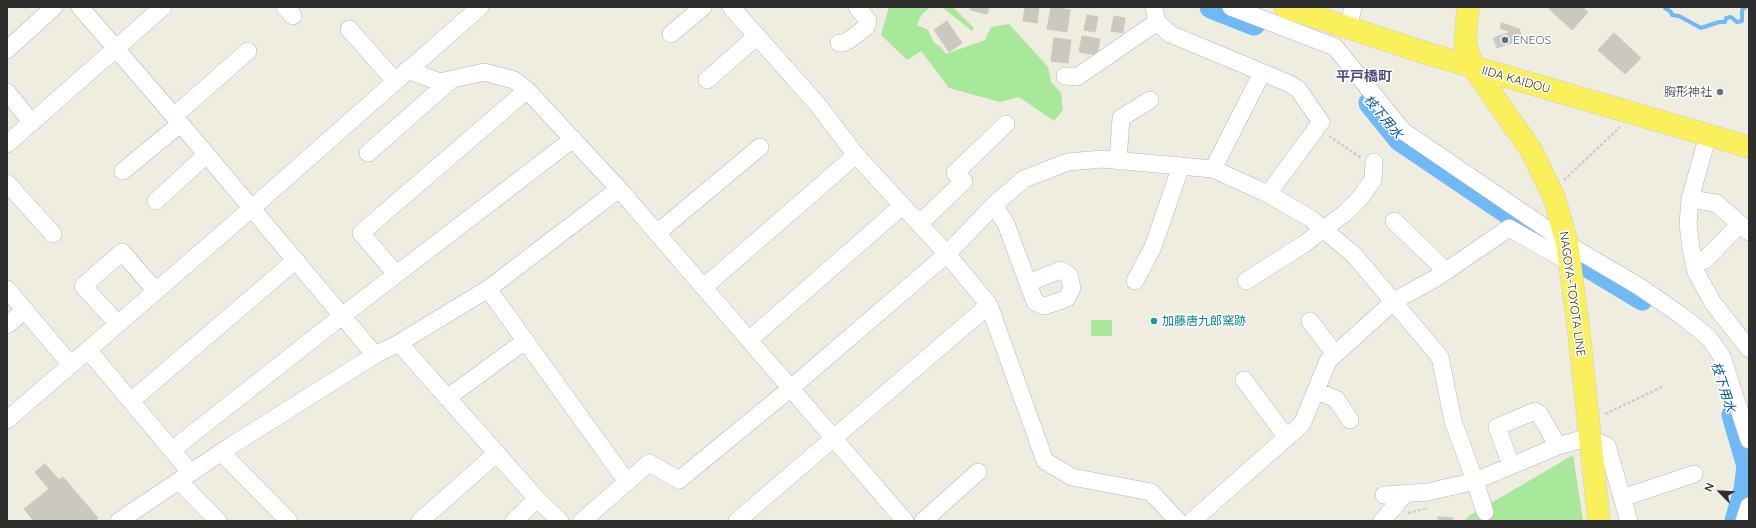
<!DOCTYPE html>
<meta charset="utf-8">
<style>
body{margin:0}
#map{position:relative;width:1756px;height:528px;overflow:hidden;background:#efece0;font-family:Quicksand,sans-serif}
canvas{display:block}
.frame{position:absolute;inset:0;border:8px solid #2e2e2e;pointer-events:none}
.north{position:absolute;left:1700px;top:472px;width:40px;height:40px;-webkit-text-stroke:3px #fff;paint-order:stroke;rotate:294deg;font-size:11px;font-weight:700;line-height:16px;text-align:center;color:#2e2e2e}
.north::after{content:'';display:block;margin:auto;width:14px;height:18px;background:#2e2e2e;clip-path:polygon(50% 0,100% 100%,50% 72%,0 100%)}
</style>
<div id="map">
<canvas width="1756" height="528"></canvas>
<div class="frame"></div>
<div class="north">N</div>
</div>
<script>
const ctx = document.querySelector('canvas').getContext('2d');
ctx.lineJoin = 'round';
function fillPath(path, color) { ctx.fillStyle = color; ctx.fill(path, 'evenodd'); }
const shape = rows => new Path2D(rows.map(r => 'M' + r).join(''));
function strokePath(path, color, width, dash) { ctx.strokeStyle = color; ctx.lineWidth = width; ctx.lineCap = dash ? 'butt' : 'round'; ctx.setLineDash(dash || []); ctx.stroke(path); }
function drawText(font, color, halo, rows, align = 'center') {
  ctx.font = font + ' Quicksand,"Noto Sans JP",sans-serif'; ctx.lineWidth = 3; ctx.setLineDash([]); ctx.textBaseline = 'middle'; ctx.strokeStyle = halo; ctx.fillStyle = color; for (const [text, x, y, turn = 0] of rows) {
    ctx.save(); ctx.translate(x, y); ctx.rotate((+turn || 0) * Math.PI / 180); ctx.textAlign = isNaN(turn) ? turn : align; if (halo) ctx.strokeText(text, 0, 0); ctx.fillText(text, 0, 0); ctx.restore();
  }
}
const green = shape([
 [889,7,931,7,922,14,917,25,928,30,934,43,941,47,946,54,985,40,991,27,1009,24,1048,67,1051,82,1061,93,1063,110,1054,121,1019,97,1000,102,949,88,921,51,907,60,881,35],
 [942,7,953,7,974,28,972,31],
 [1091,320,1112,320,1112,336,1091,336],
 [1573,455,1583,521,1464,521,1469,516]
]);
const stream = shape([
 [1665,8,1671,12,1672,15,1679,16,1701,28,1719,22,1725,22,1726,18,1731,17,1737,22,1742,21,1742,10,1746,7]
]);
const river = shape([
 [1211,7,1254,24],
 [1370,103,1400,140,1551,242],
 [1589,267,1642,299],
 [1733,415,1748,466,1745,490,1736,521]
]);
const building = shape([
 [971,7,989,7,987,14,970,10,971,7],
 [1025,7,1039,7,1037,23,1023,21,1025,7],
 [1051,7,1070,10,1067,32,1047,29,1051,7],
 [1547,7,1582,7,1588,12,1572,30,1547,7],
 [1087,15,1098,17,1095,32,1084,30,1087,15],
 [1114,16,1125,18,1123,33,1111,31,1114,16],
 [947,21,962,43,949,52,934,30,947,21],
 [1502,23,1519,29,1517,34,1500,28,1502,23],
 [1519,29,1523,39,1497,48,1493,38,1511,32,1517,34,1519,29],
 [1614,33,1641,58,1625,74,1598,50,1614,33],
 [1082,36,1100,39,1097,55,1079,52,1082,36],
 [1054,38,1071,40,1068,63,1051,61,1054,38],
 [45,464,59,480,63,477,98,518,94,521,34,521,24,509,49,489,35,472,45,464],
 [1438,517,1453,518,1452,521,1438,521,1438,517]
]);
const path = shape([
 [1329,136,1361,158],
 [1564,180,1620,127],
 [1605,414,1664,386],
 [1408,513,1428,508]
]);
const minor = shape([
 [80,7,174,116,375,355],
 [285,7,293,16],
 [731,7,818,105,856,155],
 [1231,7,1335,47,1403,131,1579,251,1640,287,1679,314,1702,332,1710,339,1722,357,1749,440],
 [349,29,395,81],
 [1348,29,1353,7],
 [671,34,703,7],
 [839,43,843,43,849,40,866,27,868,21,857,7],
 [7,50,54,7],
 [407,70,440,82,484,72,514,80,527,90,619,189,905,521],
 [1065,76,1077,77,1157,22],
 [707,80,757,36],
 [7,92,32,123],
 [174,116,248,51],
 [1708,135,1690,199,1716,203,1749,232],
 [7,144,163,7],
 [368,153,450,81],
 [1118,161,1121,118,1150,100],
 [1213,169,1262,73],
 [123,171,180,124],
 [7,183,53,234],
 [1268,194,1310,218,1354,255,1440,357,1453,421,1475,481,1558,446,1589,437,1607,446,1629,521],
 [1690,199,1688,224,1691,248,1696,272,1713,303,1749,349],
 [156,201,206,155],
 [994,205,1006,224,1035,302,1044,306,1060,301,1067,298,1072,288,1069,275,1060,270,1028,283],
 [1394,221,1446,271],
 [919,224,964,181,955,173,1006,124],
 [657,233,760,147],
 [1694,264,1705,260,1740,224],
 [396,274,361,233,527,90],
 [1135,281,1153,247,1181,166],
 [1246,281,1304,244,1345,213,1360,198,1373,180,1374,162],
 [704,287,856,155,947,254,989,305,1045,461,1072,477,1151,492,1178,521],
 [7,289,71,365],
 [488,289,627,482],
 [1310,321,1335,354],
 [118,324,83,286,122,252,156,291],
 [7,325,25,310],
 [749,340,902,206],
 [399,343,537,499,560,521],
 [88,350,191,473],
 [1244,380,1287,438],
 [1317,391,1336,399,1350,420],
 [447,398,525,341],
 [131,401,296,260],
 [7,420,252,208,480,7],
 [172,450,342,316,573,139],
 [222,453,289,521],
 [1511,465,1497,427,1535,411,1540,415,1558,446],
 [179,481,218,521],
 [1384,495,1428,492,1475,481,1485,512],
 [1622,498,1694,474],
 [119,521,229,447,375,355,399,343,488,289,619,189],
 [420,521,496,454],
 [514,521,537,499],
 [582,521,649,463,679,480,791,388,947,254,994,205,1024,179,1068,162,1102,159,1213,169,1268,194,1321,122,1298,89,1288,83,1170,34,1157,22,1154,8],
 [737,521,989,305],
 [923,521,978,472],
 [1192,521,1302,424,1328,361,1394,301,1436,278,1509,228,1569,262],
 [1382,521,1406,493],
 [1744,521,1749,506]
]);
const major = shape([
 [1285,7,1429,54,1749,147],
 [1468,7,1465,42,1473,67,1531,150,1554,197,1567,243,1578,324,1599,521]
]);
const markers = [
 [1505,40,4,"#5c6f8a"],
 [1720,92,4,"#6b7280"],
 [1154,321,4,"#0f9aa8"]
];
const serviceNames = [
 ["ENEOS",1513,40]
];
const streetNames = [
 ["IIDA KAIDOU",1516,80,16],
 ["NAGOYA-TOYOTA LINE",1572,294,82]
];
const worshipNames = [
 ["胸形神社",1712,92]
];
const cultureNames = [
 ["加藤唐九郎窯跡",1162,321]
];
const waterNames = [
 ["枝下用水",1383,117,50],
 ["枝下用水",1723,387,72]
];
const quarterNames = [
 ["平戸橋町",1364,77]
];
fillPath(green, '#a7e89a');
strokePath(stream, '#6fbaf6', 4);
strokePath(river, '#6fbaf6', 23);
fillPath(building, '#cbc8bf');
strokePath(building, '#ccc8b9', 1);
strokePath(minor, '#b4b4c2', 18);
strokePath(major, '#cdcdcd', 23);
strokePath(path, '#cdcdcd', 2.5, [3, 2]);
strokePath(minor, '#fff', 17);
strokePath(major, '#f9f05c', 22);
for (const [x, y, r, color] of markers) { const dot = new Path2D(); dot.arc(x, y, r, 0, 2 * Math.PI); ctx.fillStyle = color; ctx.fill(dot); strokePath(dot, '#fff', 1.5); }
drawText('12px', '#4e5e75', '#fff', serviceNames, 'left');
drawText('12px', '#2e2e2e', '#fff', streetNames);
drawText('12px', '#5b616d', '#fff', worshipNames, 'right');
drawText('12px', '#0d838f', '#fff', cultureNames, 'left');
drawText('italic 13px', '#0654a9', '#fff', waterNames);
drawText('bold 14px', '#4b4b82', '#fff', quarterNames);
</script>
